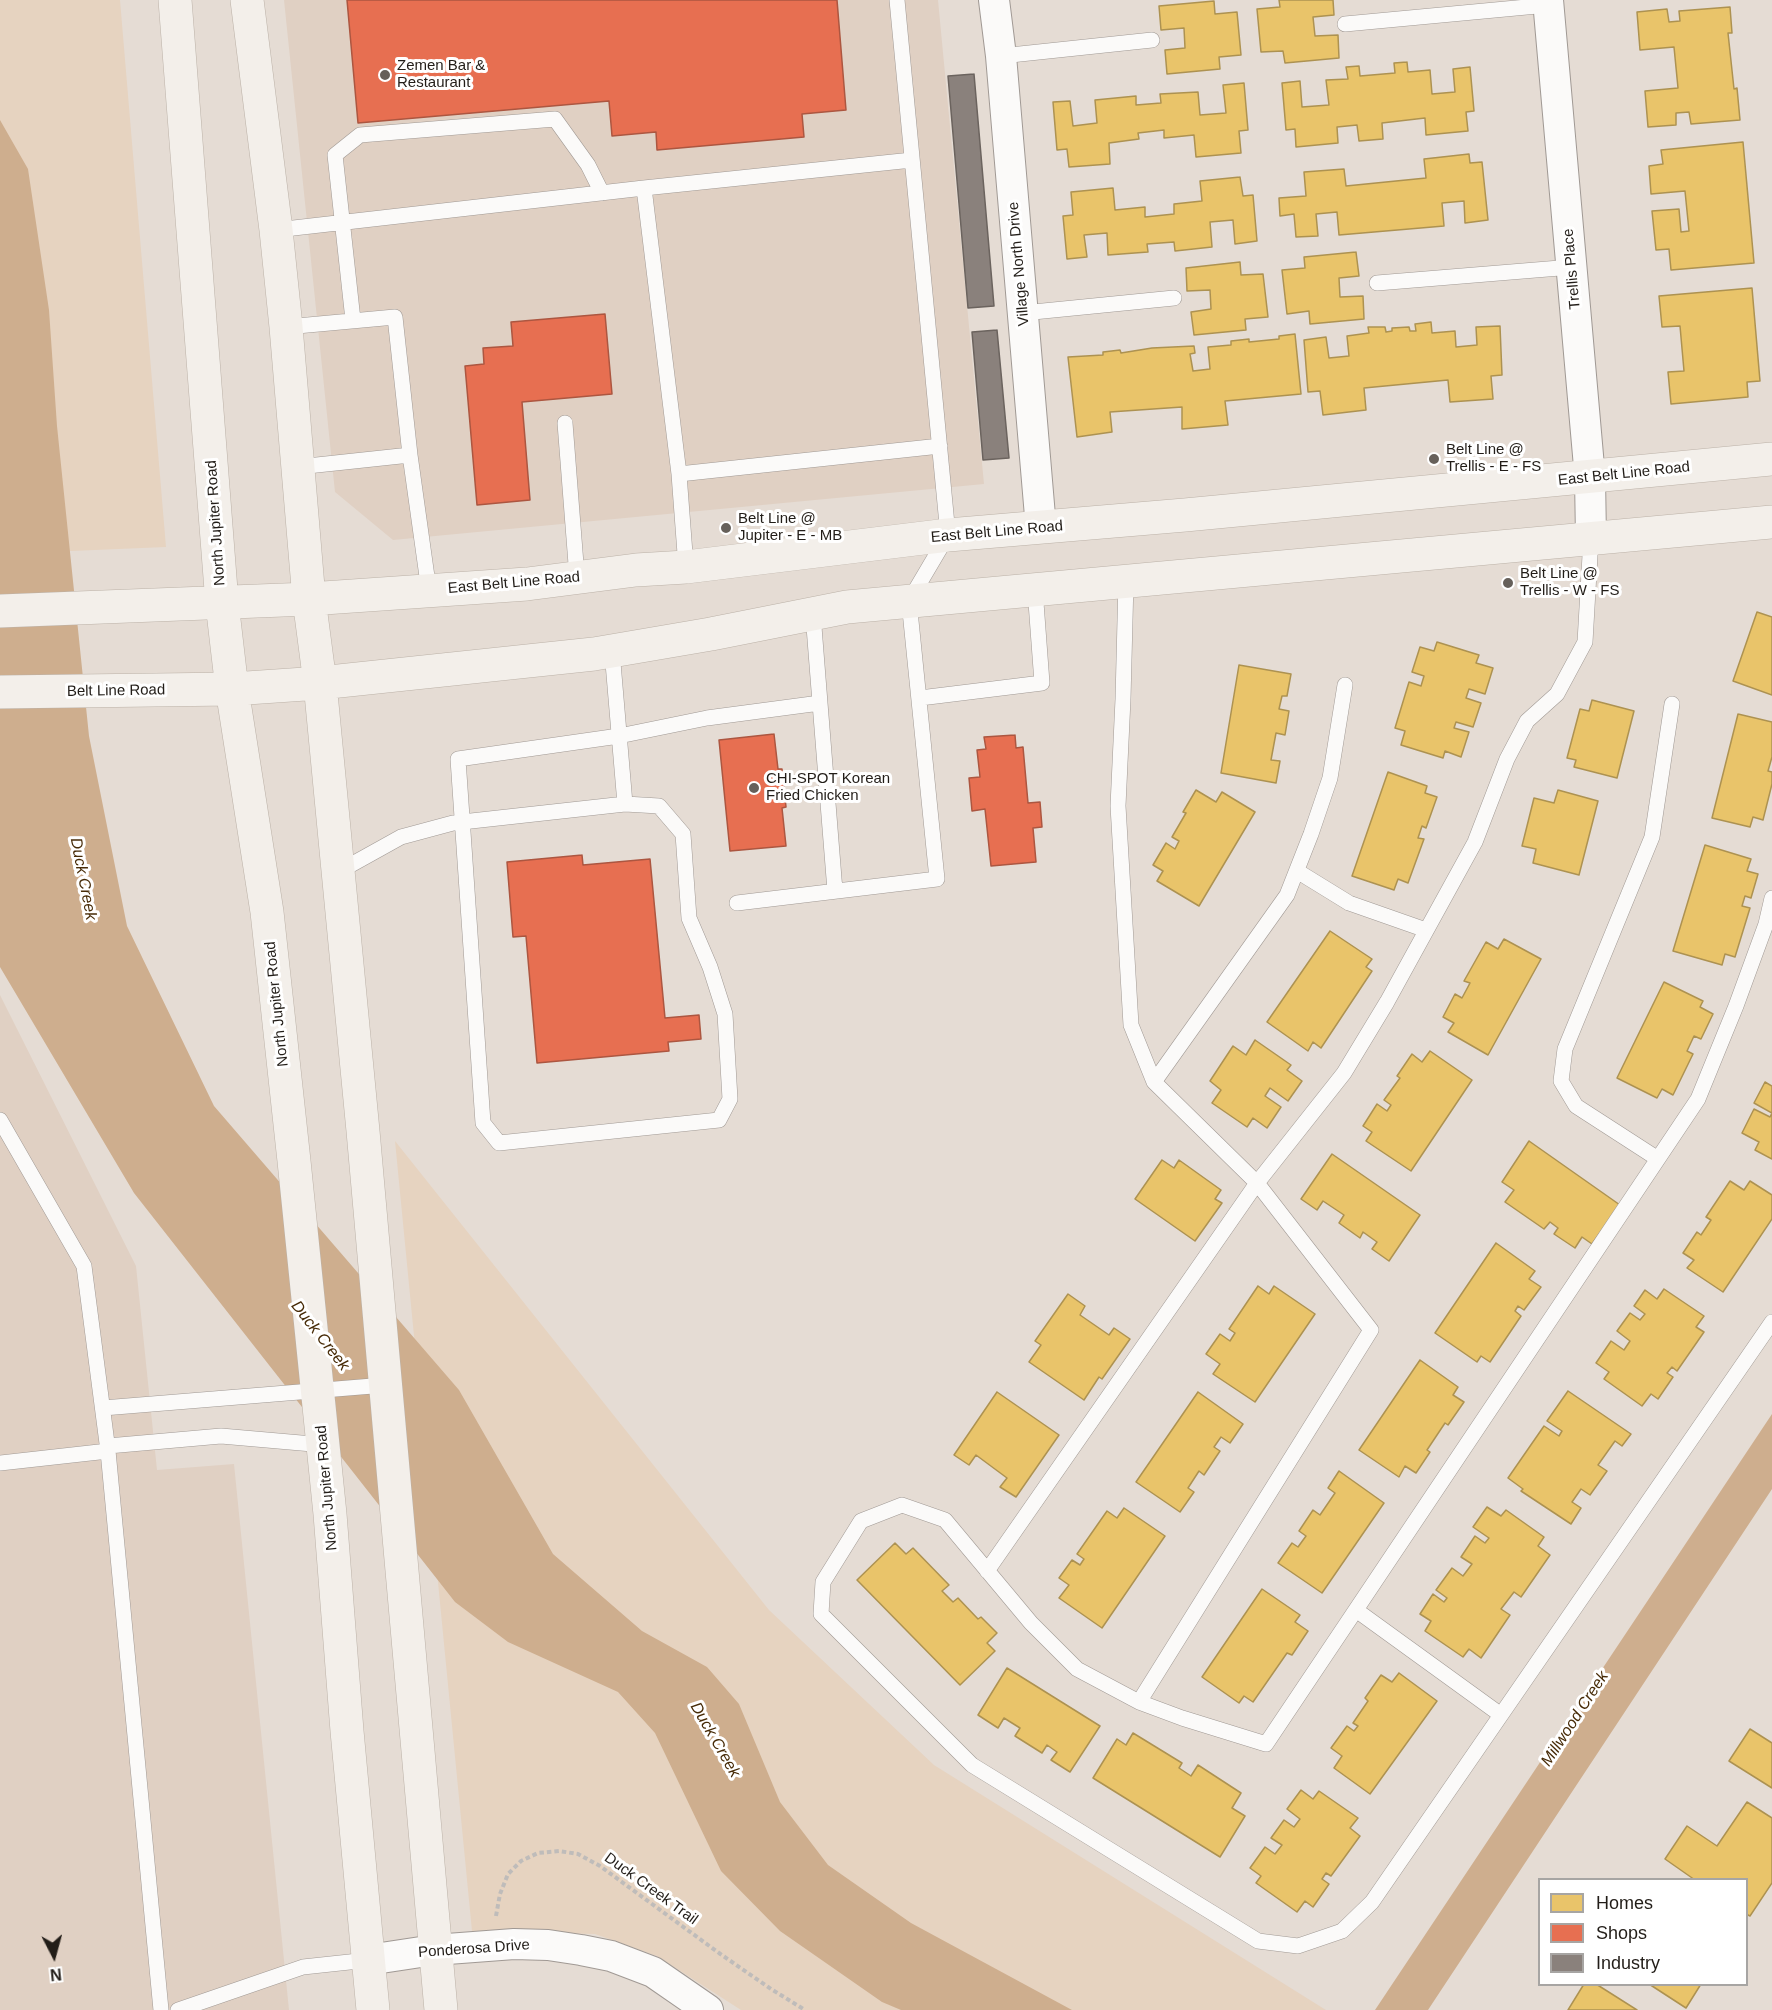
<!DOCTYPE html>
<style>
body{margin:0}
#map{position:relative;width:1772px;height:2010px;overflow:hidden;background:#e5dcd4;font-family:Arial,sans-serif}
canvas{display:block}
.legend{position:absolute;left:1538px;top:1878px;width:210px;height:108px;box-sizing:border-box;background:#fff;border:2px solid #a7a5a3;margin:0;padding:8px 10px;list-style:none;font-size:18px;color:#221d18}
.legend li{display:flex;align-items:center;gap:12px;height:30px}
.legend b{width:30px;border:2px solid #a7a5a3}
.north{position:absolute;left:24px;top:1926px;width:60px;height:60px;-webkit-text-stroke:4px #fff;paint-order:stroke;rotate:174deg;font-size:16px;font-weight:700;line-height:24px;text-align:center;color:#221d18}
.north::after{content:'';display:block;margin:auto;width:21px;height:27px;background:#221d18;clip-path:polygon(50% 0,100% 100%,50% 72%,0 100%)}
</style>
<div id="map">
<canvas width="1772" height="2010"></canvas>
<ul class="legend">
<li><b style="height:16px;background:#e9c46a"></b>Homes</li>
<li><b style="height:16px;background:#e76f51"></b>Shops</li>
<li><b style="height:16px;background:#8a817c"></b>Industry</li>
</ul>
<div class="north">N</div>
</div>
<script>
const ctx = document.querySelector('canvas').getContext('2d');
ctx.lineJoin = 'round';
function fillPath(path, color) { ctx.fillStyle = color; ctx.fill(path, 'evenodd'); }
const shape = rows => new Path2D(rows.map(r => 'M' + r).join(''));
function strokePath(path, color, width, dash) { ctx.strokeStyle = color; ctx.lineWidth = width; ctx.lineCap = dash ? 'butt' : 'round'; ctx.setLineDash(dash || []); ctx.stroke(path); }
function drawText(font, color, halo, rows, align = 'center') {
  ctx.font = font + ' Arial,sans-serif'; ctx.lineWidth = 6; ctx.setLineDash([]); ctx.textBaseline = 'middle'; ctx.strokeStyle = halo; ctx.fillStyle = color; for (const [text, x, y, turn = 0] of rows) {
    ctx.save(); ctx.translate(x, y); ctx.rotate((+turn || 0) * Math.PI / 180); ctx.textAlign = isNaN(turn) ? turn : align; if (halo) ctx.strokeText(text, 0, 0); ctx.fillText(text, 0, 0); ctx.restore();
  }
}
const built = shape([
 [284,0,938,0,984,484,393,540,335,492],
 [0,995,136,1266,157,1470,234,1464,289,2010,0,2010]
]);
const green = shape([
 [0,0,120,0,166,547,0,554],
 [395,1141,769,1610,934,1765,1326,2010,741,2010,657,1956,595,1934,472,1931]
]);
const water = shape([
 [0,120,28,169,49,310,57,426,89,736,127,926,214,1106,459,1390,553,1554,642,1631,707,1667,739,1704,780,1802,828,1865,911,1923,1072,2010,901,2010,882,2002,780,1931,721,1871,655,1733,618,1692,508,1642,455,1602,134,1193,0,967],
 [1772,1414,1772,1489,1428,2010,1375,2010]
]);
const homes = shape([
 [1279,0,1333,0,1334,15,1313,17,1315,36,1338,35,1339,58,1285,63,1283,51,1261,52,1257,9,1280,7,1279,0],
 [1214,1,1215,14,1237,12,1241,55,1219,57,1220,69,1167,74,1165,50,1185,48,1184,28,1161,30,1159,6,1214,1],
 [1730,7,1732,33,1728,33,1734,89,1737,88,1740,120,1691,124,1689,112,1676,113,1676,125,1648,127,1645,91,1678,88,1674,47,1640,50,1637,12,1667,9,1669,22,1680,21,1679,11,1730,7],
 [1407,62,1408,72,1430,70,1432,94,1455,92,1453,69,1470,67,1474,111,1466,112,1468,131,1426,135,1425,118,1382,123,1383,139,1359,141,1357,125,1337,127,1338,143,1296,147,1295,129,1286,130,1282,83,1300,81,1302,107,1329,105,1326,80,1348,79,1346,67,1359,66,1360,76,1395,73,1394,63,1407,62],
 [1244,83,1248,130,1239,131,1241,153,1196,157,1194,135,1164,138,1164,130,1138,133,1139,139,1109,143,1110,164,1069,167,1067,149,1057,150,1053,102,1070,101,1073,126,1097,123,1095,100,1136,96,1136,105,1161,103,1160,94,1198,92,1200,115,1226,113,1223,85,1244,83],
 [1743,142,1754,263,1671,270,1669,249,1656,250,1652,211,1679,209,1681,232,1689,231,1685,191,1651,194,1649,166,1663,164,1661,150,1743,142],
 [1469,154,1470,163,1482,162,1488,220,1465,223,1464,201,1442,203,1444,226,1339,235,1337,212,1316,214,1318,236,1296,237,1294,214,1280,216,1279,198,1306,196,1304,172,1344,169,1346,186,1426,178,1424,159,1469,154],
 [1240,177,1243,196,1253,195,1257,241,1235,244,1233,220,1210,222,1212,247,1175,251,1174,242,1147,244,1148,252,1108,255,1107,233,1084,235,1087,257,1067,259,1063,216,1073,215,1071,192,1113,188,1115,210,1145,207,1145,217,1174,214,1174,204,1202,201,1200,181,1240,177],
 [1356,252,1359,276,1339,278,1340,297,1363,296,1364,319,1310,324,1309,311,1287,314,1282,270,1305,268,1304,257,1356,252],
 [1240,262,1241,275,1263,274,1268,317,1245,319,1246,330,1194,335,1191,312,1211,309,1210,290,1187,291,1186,268,1240,262],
 [1752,288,1760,381,1747,382,1748,397,1671,404,1668,372,1684,371,1680,326,1662,327,1659,296,1752,288],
 [1431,322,1432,333,1455,331,1456,347,1477,345,1476,327,1500,326,1502,375,1491,376,1493,399,1450,402,1448,380,1364,388,1366,410,1323,415,1320,391,1308,392,1304,340,1326,337,1329,358,1349,356,1347,336,1369,333,1368,327,1385,327,1386,332,1392,331,1392,328,1409,327,1410,331,1416,331,1415,324,1431,322],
 [1295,334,1301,394,1225,401,1228,425,1182,429,1182,407,1110,412,1112,432,1077,437,1068,357,1103,355,1103,352,1120,350,1121,353,1152,348,1194,346,1195,353,1190,354,1193,371,1210,369,1208,347,1231,345,1231,341,1249,339,1249,342,1279,339,1279,336,1295,334],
 [1757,612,1772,617,1772,695,1733,681,1757,612],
 [1437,642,1479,655,1476,663,1493,668,1485,694,1469,689,1466,698,1481,703,1473,727,1456,722,1454,728,1469,732,1461,757,1445,751,1443,758,1401,745,1405,731,1395,728,1409,682,1421,686,1424,676,1412,672,1420,647,1434,651,1437,642],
 [1239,665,1291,674,1287,696,1282,696,1279,709,1289,711,1285,735,1276,733,1271,760,1280,761,1276,783,1221,773,1239,665],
 [1592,700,1634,711,1617,778,1574,767,1576,760,1567,758,1580,709,1589,711,1592,700],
 [1738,714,1772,722,1772,757,1768,771,1772,772,1772,784,1763,820,1753,817,1750,827,1712,818,1738,714],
 [1388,772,1427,786,1425,793,1437,797,1426,828,1422,826,1418,838,1424,839,1408,883,1398,879,1394,890,1352,876,1388,772],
 [1196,790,1216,802,1222,792,1255,812,1199,906,1157,881,1163,871,1153,865,1166,843,1175,849,1179,841,1172,837,1186,813,1183,812,1196,790],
 [1558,790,1598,801,1579,875,1533,863,1536,849,1522,846,1534,798,1554,803,1558,790],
 [1705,845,1751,859,1747,871,1758,874,1751,898,1745,896,1742,906,1750,908,1735,957,1725,954,1722,965,1673,951,1705,845],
 [1330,931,1372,959,1366,967,1372,971,1321,1048,1313,1042,1308,1051,1267,1022,1330,931],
 [1504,939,1541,959,1488,1055,1448,1032,1454,1023,1443,1017,1455,994,1462,998,1470,983,1464,981,1486,942,1498,949,1504,939],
 [1664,982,1703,1001,1700,1007,1713,1014,1701,1039,1694,1036,1687,1051,1693,1054,1673,1095,1662,1089,1657,1098,1617,1078,1664,982],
 [1255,1040,1291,1065,1287,1070,1302,1081,1288,1101,1270,1088,1265,1096,1281,1107,1267,1128,1253,1118,1247,1127,1212,1103,1221,1090,1210,1081,1233,1046,1246,1055,1255,1040],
 [1430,1051,1472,1080,1411,1171,1366,1141,1372,1132,1363,1126,1377,1104,1387,1111,1391,1105,1384,1100,1400,1078,1397,1076,1412,1054,1422,1062,1430,1051],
 [1765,1082,1772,1086,1772,1113,1754,1103,1765,1082],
 [1754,1109,1770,1117,1772,1113,1772,1159,1755,1150,1759,1142,1742,1133,1754,1109],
 [1529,1141,1620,1205,1592,1244,1582,1237,1575,1248,1554,1234,1558,1228,1550,1222,1544,1229,1505,1202,1514,1190,1502,1182,1529,1141],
 [1332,1154,1420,1215,1389,1261,1372,1249,1377,1242,1363,1232,1360,1238,1339,1223,1344,1215,1323,1201,1317,1210,1301,1199,1332,1154],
 [1162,1160,1174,1168,1179,1160,1221,1190,1215,1199,1222,1203,1195,1241,1135,1199,1162,1160],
 [1730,1181,1744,1190,1750,1181,1772,1195,1772,1219,1723,1292,1687,1268,1694,1260,1683,1253,1697,1232,1701,1235,1711,1220,1706,1217,1730,1181],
 [1496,1243,1535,1271,1529,1279,1541,1287,1524,1310,1518,1306,1515,1311,1521,1316,1490,1362,1481,1356,1477,1362,1435,1333,1496,1243],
 [1258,1286,1269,1294,1274,1286,1315,1314,1255,1402,1213,1374,1220,1364,1206,1354,1220,1334,1230,1341,1235,1333,1229,1329,1258,1286],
 [1664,1289,1704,1316,1696,1327,1704,1332,1677,1371,1672,1367,1667,1373,1673,1377,1658,1399,1651,1394,1642,1406,1604,1379,1609,1372,1596,1363,1611,1341,1624,1350,1630,1341,1617,1331,1630,1313,1640,1320,1645,1314,1634,1306,1645,1290,1657,1299,1664,1289],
 [1068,1294,1085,1306,1080,1315,1109,1335,1114,1328,1130,1339,1102,1379,1099,1377,1084,1400,1029,1362,1041,1345,1035,1341,1068,1294],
 [1420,1360,1458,1387,1453,1395,1464,1402,1448,1425,1445,1423,1427,1450,1430,1452,1416,1473,1405,1466,1399,1477,1359,1450,1420,1360],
 [1568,1391,1631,1434,1622,1446,1615,1441,1598,1465,1607,1471,1590,1495,1581,1489,1572,1502,1581,1508,1571,1524,1521,1491,1523,1489,1508,1478,1544,1426,1559,1436,1562,1431,1547,1421,1568,1391],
 [997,1392,1059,1435,1016,1497,1000,1487,1007,1478,976,1455,969,1465,954,1455,997,1392],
 [1198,1392,1243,1424,1230,1443,1221,1437,1214,1447,1220,1451,1204,1475,1199,1471,1188,1488,1194,1492,1180,1512,1136,1482,1198,1392],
 [1339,1471,1384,1503,1322,1593,1278,1563,1292,1543,1298,1547,1306,1536,1299,1531,1313,1510,1320,1515,1335,1493,1328,1488,1339,1471],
 [1487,1507,1501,1516,1506,1510,1544,1537,1538,1546,1550,1555,1521,1597,1514,1592,1501,1609,1510,1615,1481,1658,1469,1649,1463,1657,1425,1631,1431,1621,1420,1614,1433,1594,1444,1602,1447,1598,1436,1590,1452,1568,1463,1576,1472,1564,1461,1557,1475,1536,1485,1543,1489,1538,1473,1527,1487,1507],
 [1124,1508,1165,1536,1102,1628,1059,1598,1069,1585,1059,1578,1072,1560,1080,1565,1084,1559,1077,1554,1107,1511,1117,1518,1124,1508],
 [895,1543,906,1554,913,1548,949,1585,942,1591,953,1602,958,1598,978,1619,981,1617,997,1633,987,1643,995,1651,960,1685,857,1580,895,1543],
 [1262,1589,1300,1615,1295,1622,1308,1631,1292,1655,1287,1653,1253,1702,1244,1696,1239,1703,1202,1677,1262,1589],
 [1007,1668,1100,1726,1070,1772,1051,1760,1057,1752,1047,1745,1042,1753,1015,1736,1020,1728,1004,1718,998,1728,978,1715,1007,1668],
 [1399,1673,1437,1701,1370,1794,1334,1768,1342,1756,1331,1748,1347,1726,1354,1731,1358,1726,1353,1723,1368,1701,1365,1698,1381,1675,1392,1682,1399,1673],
 [1750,1729,1772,1743,1772,1788,1729,1761,1750,1729],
 [1133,1733,1182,1763,1179,1768,1191,1776,1198,1765,1241,1793,1232,1808,1245,1816,1220,1857,1093,1778,1117,1739,1126,1745,1133,1733],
 [1301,1790,1313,1799,1319,1791,1358,1818,1350,1828,1360,1836,1331,1876,1326,1873,1322,1879,1329,1884,1313,1907,1305,1901,1297,1912,1256,1883,1261,1876,1250,1868,1265,1847,1275,1854,1282,1845,1271,1838,1284,1820,1294,1827,1300,1819,1287,1809,1301,1790],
 [1747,1802,1772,1818,1772,1883,1750,1916,1746,1914,1746,1880,1695,1880,1665,1859,1687,1826,1717,1846,1747,1802],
 [1584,1984,1596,1984,1637,2010,1568,2010,1584,1984],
 [1649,1984,1701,1984,1686,2008,1649,1984]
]);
const shops = shape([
 [347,0,837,0,846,110,802,114,804,137,657,150,656,132,612,136,609,101,358,123,347,0],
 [605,314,612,394,522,402,530,500,477,505,465,366,484,364,483,348,513,346,511,322,605,314],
 [774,734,778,769,782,769,786,807,782,808,786,846,730,851,719,740,774,734],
 [1015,735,1016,748,1023,747,1028,803,1040,802,1042,827,1033,828,1036,862,991,866,985,809,972,811,969,778,980,777,977,750,986,749,984,737,1015,735],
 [582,855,583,865,650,859,665,1018,699,1015,701,1039,668,1042,669,1051,537,1063,526,936,513,937,507,862,582,855]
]);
const industry = shape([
 [974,74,994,306,968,308,948,76,974,74],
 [997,330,1009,458,983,460,972,332,997,330]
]);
const path = shape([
 [496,1916,500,1894,508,1874,521,1861,538,1853,559,1851,578,1854,600,1866,719,1953,771,1989,805,2010]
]);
const service = shape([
 [1345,24,1548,5],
 [1001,56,1152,40],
 [644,188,912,160],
 [276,230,644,188,679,474,686,567],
 [1377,283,1572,267],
 [1023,313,1174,298],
 [353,320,335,155,360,135,555,119,588,165,602,193],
 [286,327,395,317,410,455],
 [565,423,577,577],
 [298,467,410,455,429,591],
 [679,474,940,446],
 [1126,581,1123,699,1118,806,1131,1025,1154,1082,1257,1183,1371,1330,1139,1702],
 [813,614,820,703],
 [920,698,1042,683,1035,589],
 [625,804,659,806,683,834,689,918,710,967,725,1014,730,1099,719,1120,499,1143,483,1123,458,759,619,736,707,718,820,703,835,891],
 [1297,871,1349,903,1426,930],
 [338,872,401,837,453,823,625,804,612,651],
 [1772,898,1766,924,1736,1006,1698,1099,1266,1744,1182,1718,1139,1702,1077,1669,1031,1623,945,1520,902,1505,861,1521,823,1582,821,1614,972,1765,1258,1941,1298,1946,1342,1931,1372,1902,1772,1322],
 [737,903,937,879,909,601,948,535,897,0],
 [1154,1082,1287,895,1311,834,1330,778,1345,685],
 [0,1120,84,1266,108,1451,161,2010],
 [1658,1159,1576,1106,1561,1081,1565,1049,1652,837,1672,704],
 [103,1408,385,1385],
 [108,1446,221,1436,324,1445],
 [0,1463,108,1451],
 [987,1571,1257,1183,1344,1073,1387,1002,1475,842,1507,759,1527,721,1557,694,1585,642,1591,538],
 [1356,1610,1501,1715],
 [178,2010,303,1967,368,1960]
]);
const minor = shape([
 [994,0,1001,56,1041,528],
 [1548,0,1590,478,1591,538],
 [368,1960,434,1950,514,1944,548,1945,581,1950,611,1956,653,1972,708,2010]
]);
const primary = shape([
 [175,0,222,603,232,689,267,912,294,1161,330,1514,347,1731,373,2010],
 [247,0,276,230,286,327,309,599,320,683,363,1131,441,2010],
 [0,611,309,599,527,584,636,570,686,567,948,535,1185,515,1772,459],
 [0,692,232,689,320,683,594,654,711,634,847,607,1772,522]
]);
const markers = [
 [385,75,6,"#66605a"],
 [1434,459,6,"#66605a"],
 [726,528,6,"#66605a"],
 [1508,583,6,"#66605a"],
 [754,788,6,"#66605a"]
];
const poiNames = [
 ["Zemen Bar &",397,66],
 ["Restaurant",397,83],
 ["Belt Line @",1446,450],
 ["Trellis - E - FS",1446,467],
 ["Belt Line @",738,519],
 ["Jupiter - E - MB",738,536],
 ["Belt Line @",1520,574],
 ["Trellis - W - FS",1520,591],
 ["CHI-SPOT Korean",766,779],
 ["Fried Chicken",766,796]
];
const streetNames = [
 ["Village North Drive",1019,264,-95],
 ["Trellis Place",1572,269,-95],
 ["East Belt Line Road",1624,474,-6],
 ["North Jupiter Road",216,523,-94],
 ["East Belt Line Road",997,532,-5],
 ["East Belt Line Road",514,583,-5],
 ["Belt Line Road",116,691,-1],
 ["North Jupiter Road",277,1004,-96],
 ["North Jupiter Road",327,1488,-95],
 ["Duck Creek Trail",651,1889,36],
 ["Ponderosa Drive",474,1949,-4]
];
const waterNames = [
 ["Duck Creek",83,879,79],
 ["Duck Creek",320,1336,52],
 ["Millwood Creek",1575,1719,-57],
 ["Duck Creek",715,1740,60]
];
fillPath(built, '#e0d0c3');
fillPath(green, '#e6d3c0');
fillPath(water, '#ceae8e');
fillPath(homes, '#e9c46a');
strokePath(homes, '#ad9251', 1.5);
fillPath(shops, '#e76f51');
strokePath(shops, '#ac5640', 1.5);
fillPath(industry, '#8a817c');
strokePath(industry, '#6b635e', 1.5);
strokePath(service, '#a09994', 16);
strokePath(minor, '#a09994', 32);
strokePath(primary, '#bbb1a7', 34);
strokePath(path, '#bfbcba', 4, [4.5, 3]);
strokePath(service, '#fbfaf9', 15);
strokePath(minor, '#fbfaf9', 30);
strokePath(primary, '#f3efea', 33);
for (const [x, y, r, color] of markers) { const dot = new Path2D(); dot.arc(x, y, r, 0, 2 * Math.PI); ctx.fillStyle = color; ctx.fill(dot); strokePath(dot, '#fff', 2); }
drawText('15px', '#221d18', '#fff', poiNames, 'left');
drawText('15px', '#221d18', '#fff', streetNames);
drawText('italic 16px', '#472b07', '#fff', waterNames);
</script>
